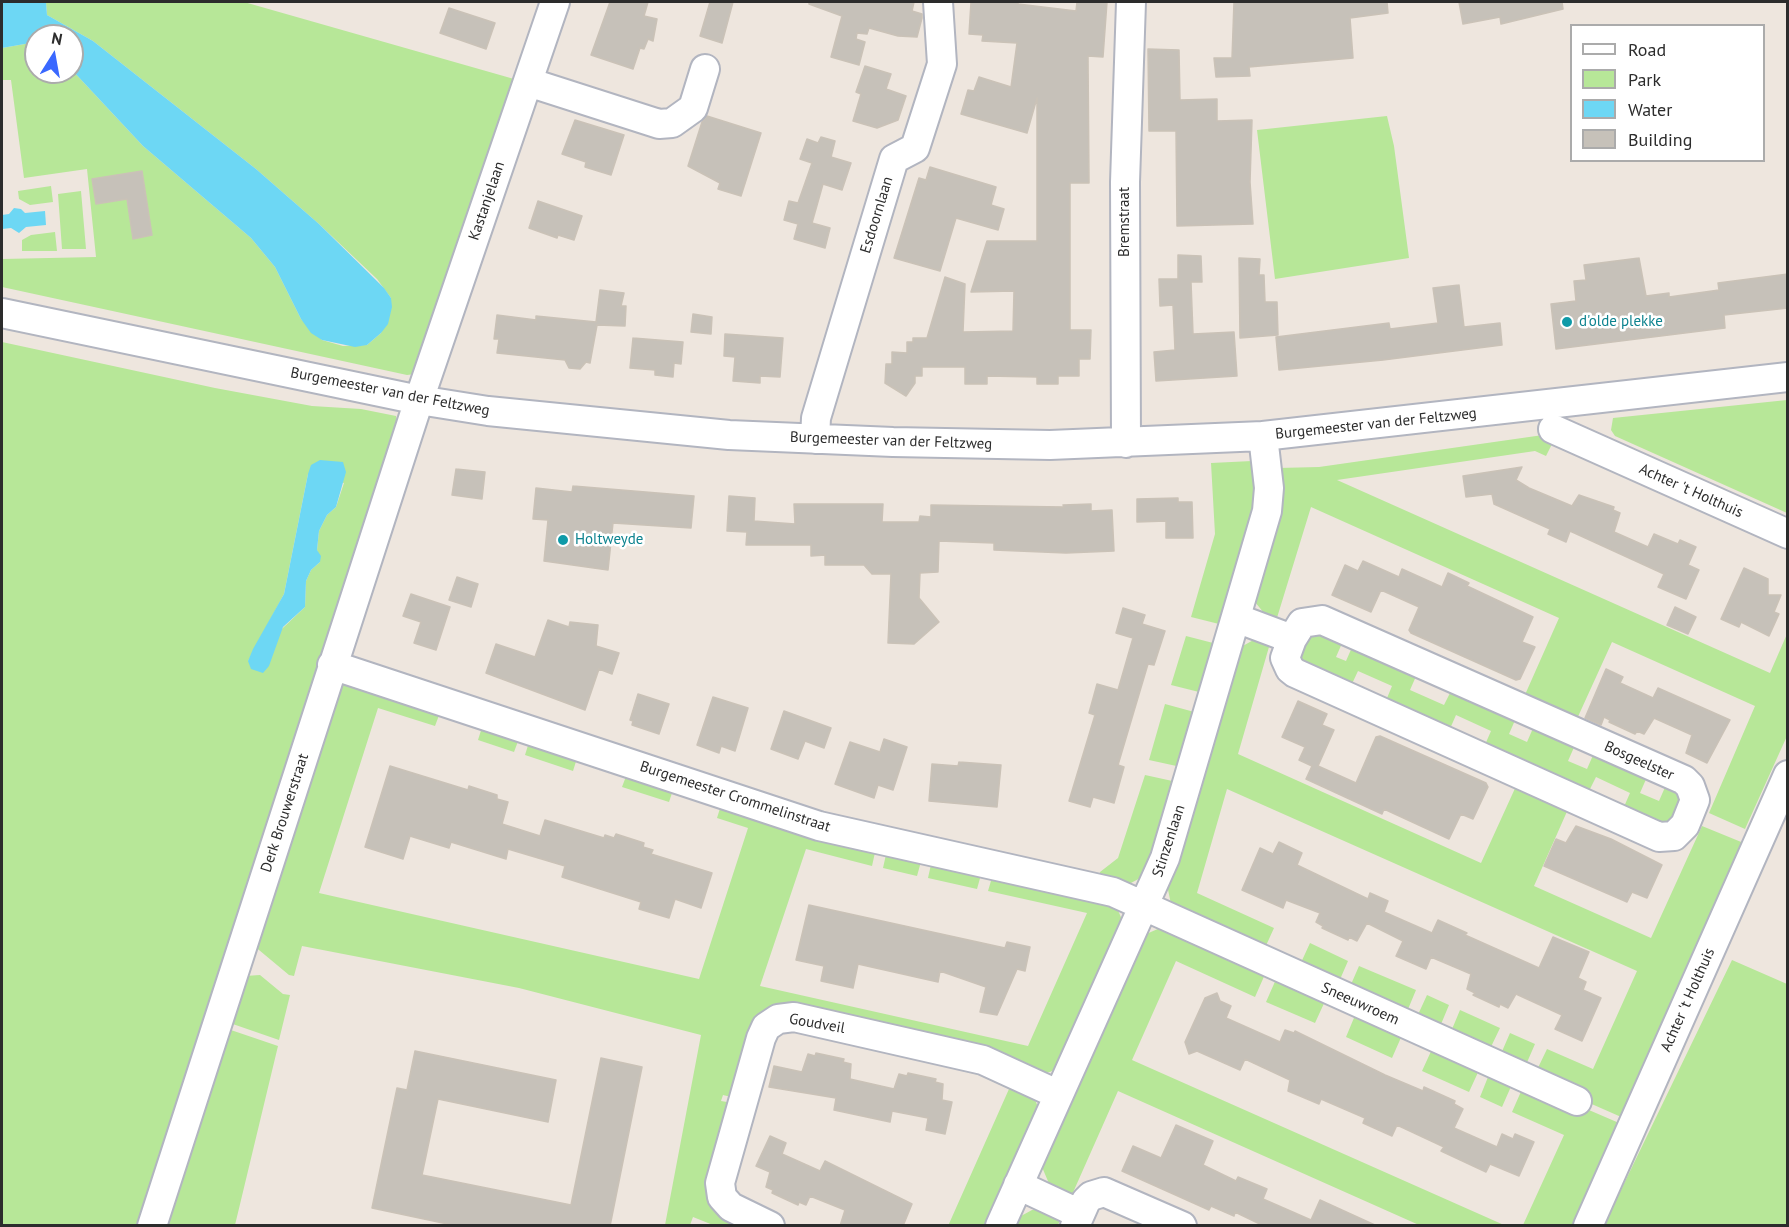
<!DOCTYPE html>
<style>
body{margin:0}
#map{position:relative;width:1789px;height:1227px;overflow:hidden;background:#eee6de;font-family:"PT Sans",sans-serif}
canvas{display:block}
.frame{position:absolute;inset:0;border:3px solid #2c2c2c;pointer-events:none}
.legend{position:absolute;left:1570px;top:24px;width:195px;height:138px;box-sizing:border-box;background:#fff;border:2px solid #ababab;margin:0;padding:8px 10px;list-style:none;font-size:18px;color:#2c2c2c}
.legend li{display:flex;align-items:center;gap:12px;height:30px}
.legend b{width:30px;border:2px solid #ababab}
.north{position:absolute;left:24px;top:24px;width:60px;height:60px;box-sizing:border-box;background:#fff;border:2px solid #ababab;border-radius:50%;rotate:11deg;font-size:16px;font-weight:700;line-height:24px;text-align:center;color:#2c2c2c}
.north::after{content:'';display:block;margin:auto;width:21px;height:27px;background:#3a68ff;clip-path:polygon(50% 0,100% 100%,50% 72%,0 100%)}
</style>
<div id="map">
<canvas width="1789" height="1227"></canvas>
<div class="frame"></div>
<ul class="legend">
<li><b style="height:8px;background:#fff"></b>Road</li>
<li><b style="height:16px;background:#b7e798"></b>Park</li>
<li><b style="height:16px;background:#6dd7f4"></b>Water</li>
<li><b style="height:16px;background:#c6c1b9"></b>Building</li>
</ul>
<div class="north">N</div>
</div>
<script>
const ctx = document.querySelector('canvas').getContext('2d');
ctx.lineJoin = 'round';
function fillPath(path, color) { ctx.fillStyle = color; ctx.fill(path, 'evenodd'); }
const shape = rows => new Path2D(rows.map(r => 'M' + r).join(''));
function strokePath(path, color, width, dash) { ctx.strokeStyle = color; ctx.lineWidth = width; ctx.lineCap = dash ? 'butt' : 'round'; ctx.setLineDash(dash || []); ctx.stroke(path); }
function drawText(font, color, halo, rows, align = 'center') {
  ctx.font = font + ' "PT Sans",sans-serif'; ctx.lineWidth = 5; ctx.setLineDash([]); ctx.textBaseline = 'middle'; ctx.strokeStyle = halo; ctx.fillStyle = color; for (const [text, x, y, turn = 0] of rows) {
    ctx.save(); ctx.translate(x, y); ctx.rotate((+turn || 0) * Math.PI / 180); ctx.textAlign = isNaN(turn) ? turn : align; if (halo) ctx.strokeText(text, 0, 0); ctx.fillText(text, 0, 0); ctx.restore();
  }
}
const green = shape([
 [46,2,244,2,514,79,415,374,407,375,2,287,2,259,96,257,87,169,24,178,11,80,2,80,2,48,36,42,36,72,72,70,143,146,251,238,275,267,301,319,322,340,343,346,367,345,381,333,391,298,377,279,319,224,256,169,93,41,47,15],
 [1387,116,1394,146,1409,258,1275,279,1257,130],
 [51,186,53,202,30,205,19,199,18,191],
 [81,191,86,249,62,249,58,194],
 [55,232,57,251,22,251,22,240,31,235],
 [2,342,215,388,312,406,361,409,396,416,398,427,142,1225,2,1225],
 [308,474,344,483,336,507,327,515,319,531,317,550,320,562,311,570,306,581,305,607,248,661,284,594],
 [1787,400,1787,513,1615,436,1611,430,1613,418],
 [1543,435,1554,440,1546,456,1535,451,1337,480,1770,673,1787,634,1787,736,1745,829,1709,813,1755,706,1612,642,1576,721,1524,697,1559,618,1311,507,1276,621,1268,618,1255,602,1254,593,1278,468,1319,467],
 [1252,461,1259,500,1223,625,1191,617,1215,534,1211,463],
 [1310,630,1343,641,1336,657,1346,661,1353,645,1417,674,1410,690,1444,705,1452,689,1516,718,1509,734,1527,742,1534,726,1575,745,1568,761,1587,769,1594,753,1647,777,1640,793,1659,801,1666,785,1684,796,1670,827,1623,809,1630,793,1596,777,1588,793,1484,747,1491,731,1456,715,1449,731,1385,703,1392,686,1358,671,1350,688,1298,662],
 [1186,636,1217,644,1203,693,1171,685],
 [1257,638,1271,640,1238,754,1481,863,1517,784,1569,807,1534,886,1651,938,1702,826,1751,846,1628,1120,1578,1098,1536,1072,1547,1049,1593,1069,1637,971,1227,789,1197,893,1274,928,1264,950,1171,904,1167,885,1241,647],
 [338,682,441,710,435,726,378,708,319,893,699,979,748,828,717,818,722,802,876,848,872,866,806,849,760,986,1028,1046,1087,913,988,891,993,874,1117,908,1123,922,1057,1068,1050,1072,1044,1073,796,1009,735,1098,723,1095,721,1101,733,1103,713,1177,749,1226,713,1225,693,1217,690,1225,665,1225,701,1035,519,988,302,946,294,976,289,975,253,945],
 [1165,704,1198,713,1181,767,1149,760],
 [483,724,520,736,514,752,478,740],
 [530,739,578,755,573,771,525,755],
 [628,771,674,787,669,802,622,787],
 [1145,775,1177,782,1146,875,1129,884,1099,879,1100,872,1118,858],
 [887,850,922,858,917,876,883,868],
 [932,860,982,871,977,889,928,878],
 [1160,928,1266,972,1255,997,1176,961,1132,1060,1504,1225,1419,1225,1118,1091,1071,1197,1050,1186,1042,1167,1144,935],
 [1310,943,1348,961,1338,984,1299,967],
 [1732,960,1787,984,1787,1225,1604,1225],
 [1359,966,1416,990,1406,1014,1349,989],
 [260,975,283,994,290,995,279,1040,227,1022,245,976],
 [1277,977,1326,999,1315,1023,1266,1002],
 [1427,995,1449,1005,1439,1029,1416,1019],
 [1460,1010,1500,1028,1489,1051,1450,1034],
 [1356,1013,1403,1033,1392,1058,1346,1037],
 [225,1028,278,1046,235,1225,162,1226],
 [1510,1033,1535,1044,1525,1067,1500,1056],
 [1433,1047,1480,1068,1469,1092,1422,1071],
 [965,1065,1033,1095,1038,1107,991,1225,948,1226,1009,1089,979,1075,963,1071],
 [1490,1072,1513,1082,1502,1107,1480,1097],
 [1523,1087,1575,1104,1626,1126,1581,1225,1523,1225,1564,1135,1512,1112],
 [1032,1210,1038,1210,1061,1218,1058,1225,1013,1226,1021,1216]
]);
const water = shape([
 [2,2,46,2,47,15,93,41,256,169,319,224,384,288,391,298,392,307,388,324,381,333,367,345,355,347,322,340,311,333,301,319,275,267,251,238,143,146,72,70,72,36,36,36,36,42,2,48],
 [14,208,21,209,25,213,45,211,46,225,26,227,19,233,11,228,2,229,2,215,9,214],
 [320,460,343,462,346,472,336,507,327,515,319,531,317,550,321,556,320,562,311,570,306,581,305,607,283,627,269,666,263,673,251,669,248,661,253,649,284,594,308,474,311,465]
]);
const building = shape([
 [610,2,648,2,644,16,657,19,653,41,648,39,644,49,640,48,633,69,591,55,610,2],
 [710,2,733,2,722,43,700,36,710,2],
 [809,2,914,2,912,11,922,14,922,18,917,37,898,36,869,28,867,34,857,33,856,39,865,42,859,65,831,57,842,16,809,4,809,2],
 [971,2,1018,2,1018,4,1076,11,1077,2,1107,2,1103,57,1088,56,1089,183,1070,183,1070,330,1091,330,1090,359,1079,359,1079,376,1058,376,1058,384,1037,384,1037,377,987,376,987,384,965,384,965,367,922,367,922,376,915,376,915,383,906,396,885,383,886,364,892,364,892,352,907,353,907,342,913,342,913,338,927,338,945,277,965,284,963,332,1013,331,1014,291,971,292,987,241,1037,241,1037,98,1027,133,961,114,968,90,974,91,979,77,1011,87,1017,43,982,41,983,35,969,34,971,2],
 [1234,2,1387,2,1388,13,1350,18,1353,58,1249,67,1250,76,1216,77,1214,58,1232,58,1234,2],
 [1459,2,1562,2,1563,9,1501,24,1500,17,1463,24,1459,2],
 [449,8,495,23,486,49,440,33,449,8],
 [1148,49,1179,50,1180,100,1217,99,1217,121,1252,120,1250,182,1253,224,1177,226,1176,131,1149,131,1148,49],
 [865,66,891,74,886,89,906,96,898,120,877,128,853,121,861,94,856,92,865,66],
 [707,116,761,133,741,196,718,189,720,183,688,166,702,122,707,116],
 [575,120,624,135,611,175,585,167,586,162,562,154,575,120],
 [821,137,835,141,831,157,851,163,842,190,823,184,812,223,830,228,825,248,794,239,798,224,784,220,789,201,798,203,812,163,800,159,807,139,818,143,821,137],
 [930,167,996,187,991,205,1004,209,998,230,956,218,940,271,894,258,919,178,926,180,930,167],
 [142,171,152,235,133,239,127,199,96,204,92,179,142,171],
 [538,201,582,216,574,240,558,235,557,238,529,228,538,201],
 [1178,255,1201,256,1202,282,1191,282,1193,334,1234,332,1237,376,1156,381,1154,352,1175,350,1173,305,1160,306,1159,279,1178,279,1178,255],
 [1239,258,1260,259,1259,275,1264,275,1265,302,1277,302,1278,335,1240,338,1239,258],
 [1639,258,1646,296,1669,293,1669,297,1719,290,1718,283,1788,274,1788,308,1724,315,1725,328,1556,349,1551,304,1576,301,1574,281,1586,280,1584,265,1639,258],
 [1459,285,1464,327,1500,323,1502,345,1383,360,1279,370,1276,337,1389,323,1390,329,1438,323,1433,288,1459,285],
 [600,290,624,293,621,306,626,306,625,326,597,325,590,363,586,362,580,369,569,368,565,360,497,353,499,339,494,339,497,315,536,320,536,316,596,322,600,290],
 [693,314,712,317,711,334,691,332,693,314],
 [725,334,783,338,780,377,760,376,760,383,733,381,735,357,724,356,725,334],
 [633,338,683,342,681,364,674,363,673,377,655,375,655,370,630,368,633,338],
 [1522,467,1516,480,1529,488,1572,506,1579,495,1614,507,1613,510,1620,513,1614,532,1648,547,1654,534,1678,544,1680,540,1696,547,1688,565,1699,570,1686,599,1658,587,1664,574,1570,531,1566,542,1548,534,1550,529,1494,504,1492,494,1466,497,1463,476,1522,467],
 [456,469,485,472,482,499,452,495,456,469],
 [573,486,694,496,691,528,613,523,608,570,544,561,548,520,533,519,536,488,572,492,573,486],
 [729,496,755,498,754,521,795,524,794,504,883,504,882,522,919,522,920,516,931,517,931,505,1064,507,1063,505,1091,504,1091,511,1112,510,1114,551,1066,553,994,550,994,543,939,541,938,572,920,573,919,598,939,622,914,644,888,643,891,574,872,574,864,565,825,565,825,555,811,556,811,545,746,545,747,532,727,531,729,496],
 [1178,498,1178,502,1192,502,1193,538,1166,538,1166,521,1137,522,1137,499,1178,498],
 [1363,561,1399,577,1402,569,1442,587,1448,573,1469,583,1467,586,1533,617,1522,642,1535,647,1520,679,1516,680,1411,633,1409,630,1419,607,1381,590,1371,612,1332,595,1345,565,1358,571,1363,561],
 [1744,568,1768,579,1768,595,1781,595,1774,612,1779,614,1769,636,1741,622,1739,627,1721,619,1744,568],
 [457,577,478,584,471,607,449,600,457,577],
 [411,594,450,607,436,650,414,643,421,622,403,616,411,594],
 [1675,607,1696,617,1688,634,1667,625,1675,607],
 [1123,608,1145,615,1142,624,1165,631,1154,665,1148,664,1118,765,1124,767,1114,803,1093,797,1090,807,1069,801,1095,715,1089,713,1097,684,1118,690,1133,638,1116,633,1123,608],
 [548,620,569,627,570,622,598,625,596,646,619,653,612,674,599,669,585,710,486,673,496,644,535,657,548,620],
 [1606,669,1623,677,1620,683,1653,698,1658,688,1730,720,1707,763,1686,753,1692,735,1654,718,1644,734,1637,731,1635,734,1609,722,1610,720,1604,717,1601,725,1585,718,1606,669],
 [638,694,669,704,659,734,632,725,633,721,630,720,638,694],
 [713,697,748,708,735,751,721,746,719,753,697,745,713,697],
 [1298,701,1327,714,1322,725,1334,730,1318,766,1356,783,1376,737,1380,736,1486,783,1488,787,1473,819,1461,814,1449,839,1384,809,1382,814,1306,779,1312,766,1299,760,1305,747,1282,737,1298,701],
 [784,711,831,728,824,748,805,741,798,759,771,749,784,711],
 [884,739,907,747,893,790,878,785,874,798,835,784,850,742,880,752,884,739],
 [959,762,1001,765,997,807,929,801,932,764,958,766,959,762],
 [390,766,468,790,469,786,497,795,497,799,508,802,502,824,540,836,545,820,604,838,605,835,614,838,616,834,644,843,643,847,653,850,651,854,712,873,701,908,675,899,669,918,639,909,641,902,562,877,565,866,508,849,506,859,451,842,449,848,410,836,403,859,365,847,390,766],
 [1576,826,1611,839,1662,865,1647,898,1632,892,1627,902,1544,866,1556,839,1566,843,1576,826],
 [1279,842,1302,853,1297,865,1368,899,1370,893,1388,901,1384,912,1432,933,1438,920,1467,933,1465,935,1539,968,1553,937,1589,952,1578,978,1586,982,1583,990,1601,998,1582,1041,1555,1029,1562,1015,1516,994,1508,1008,1500,1004,1499,1007,1473,995,1475,993,1467,989,1471,974,1431,957,1426,969,1396,956,1403,941,1367,923,1357,941,1349,937,1348,940,1322,928,1323,926,1316,922,1320,913,1286,900,1283,908,1242,890,1260,848,1273,854,1279,842],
 [809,905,1005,948,1007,942,1030,947,1025,971,1017,969,997,1015,980,1012,986,987,940,971,938,982,858,964,853,988,821,981,824,966,796,960,809,905],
 [1217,993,1220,1001,1231,1006,1226,1018,1280,1042,1285,1030,1294,1033,1295,1031,1385,1075,1423,1091,1424,1087,1455,1101,1454,1104,1463,1109,1454,1128,1497,1147,1502,1134,1513,1139,1515,1134,1534,1142,1519,1176,1490,1164,1486,1172,1441,1151,1444,1147,1397,1125,1392,1136,1363,1123,1365,1118,1321,1099,1319,1104,1288,1091,1290,1080,1245,1059,1240,1070,1197,1051,1189,1054,1185,1042,1205,998,1217,993],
 [415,1051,556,1080,548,1122,438,1099,422,1175,571,1205,601,1058,642,1067,610,1226,457,1226,372,1208,397,1088,407,1090,415,1051],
 [816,1053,844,1059,843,1062,851,1064,850,1079,894,1089,899,1074,907,1076,908,1073,936,1079,935,1082,943,1084,942,1100,952,1102,945,1134,926,1130,928,1118,892,1111,890,1122,834,1110,836,1098,769,1087,774,1066,802,1072,808,1054,815,1056,816,1053],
 [1176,1125,1213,1141,1203,1165,1236,1181,1238,1177,1267,1189,1263,1199,1311,1220,1320,1200,1377,1226,1264,1226,1235,1212,1234,1216,1211,1206,1209,1210,1122,1171,1133,1146,1161,1158,1176,1125],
 [770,1136,786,1143,782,1154,820,1171,825,1161,912,1204,903,1226,840,1226,845,1210,810,1196,806,1205,799,1202,798,1205,772,1193,773,1190,766,1187,770,1172,756,1166,770,1136]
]);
const minor = shape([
 [528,82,659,124,672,123,693,108,705,69],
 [2,313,419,400,488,411,729,435,893,442,1050,445,1263,436,1788,377],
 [1553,429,1788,534],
 [815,439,816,418,894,159,915,148,942,64,938,2],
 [1126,443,1125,182,1131,2],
 [1236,618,1292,639,1285,658,1290,669,1295,673,1659,837,1674,836,1685,825,1695,800,1690,786,1684,780,1322,620,1302,623,1292,639],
 [332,665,819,826,1113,892,1577,1101],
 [1018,1185,1080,1214],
 [152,1226,419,400,555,2],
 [770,1226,731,1207,722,1197,720,1183,761,1038,766,1027,778,1019,794,1017,983,1060,1057,1094],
 [1000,1226,1165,858,1267,511,1269,488,1263,436],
 [1075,1226,1086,1201,1091,1196,1104,1192,1182,1226],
 [1588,1226,1788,775]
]);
const markers = [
 [1567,322,6,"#0f9aa8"],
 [563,540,6,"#0f9aa8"]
];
const streetNames = [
 ["Kastanjelaan",487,201,-71],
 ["Esdoornlaan",877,215,-73],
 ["Bremstraat",1125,222,-90],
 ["Burgemeester van der Feltzweg",390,392,11],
 ["Burgemeester van der Feltzweg",1376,424,-6],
 ["Burgemeester van der Feltzweg",891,441,2],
 ["Achter 't Holthuis",1691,491,24],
 ["Bosgeelster",1639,761,24],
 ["Burgemeester Crommelinstraat",735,797,18],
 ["Derk Brouwerstraat",285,813,-72],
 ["Stinzenlaan",1169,841,-72],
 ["Achter 't Holthuis",1688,1000,-66],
 ["Sneeuwroem",1360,1004,24],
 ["Goudveil",817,1024,10]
];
const cultureNames = [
 ["d'olde plekke",1579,322],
 ["Holtweyde",575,540]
];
fillPath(green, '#b7e798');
fillPath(water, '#6dd7f4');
fillPath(building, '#c6c1b9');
strokePath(building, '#cac2b7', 1.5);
strokePath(minor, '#b2b5c0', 32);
strokePath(minor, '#fff', 28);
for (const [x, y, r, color] of markers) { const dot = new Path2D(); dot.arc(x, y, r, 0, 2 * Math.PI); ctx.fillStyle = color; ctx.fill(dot); strokePath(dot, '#fff', 2); }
drawText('15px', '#2c2c2c', '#fff', streetNames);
drawText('15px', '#0d838f', '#fff', cultureNames, 'left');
</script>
